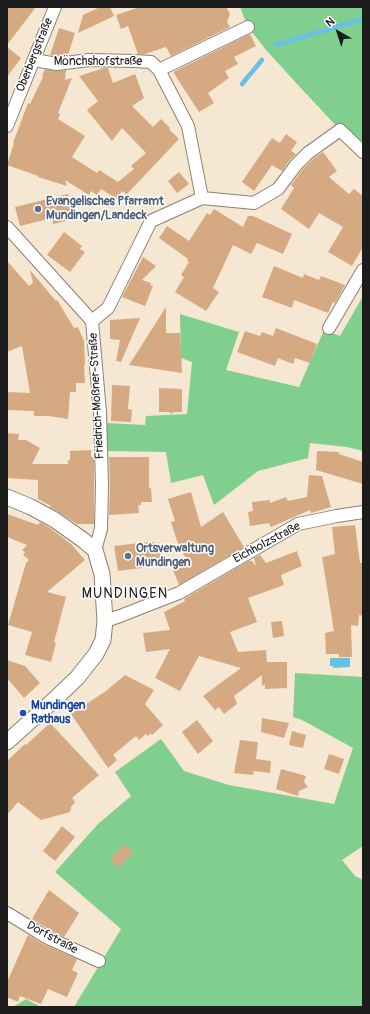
<!DOCTYPE html>
<meta charset="utf-8">
<style>
body{margin:0}
#map{position:relative;width:370px;height:1014px;overflow:hidden;background:#f5e7d1;font-family:Pangolin,sans-serif}
canvas{display:block}
.frame{position:absolute;inset:0;border:8px solid #1c1c1c;pointer-events:none}
.north{position:absolute;left:318px;top:12px;width:40px;height:40px;-webkit-text-stroke:3px #fff;paint-order:stroke;rotate:321deg;font-size:11px;font-weight:700;line-height:16px;text-align:center;color:#1c1c1c}
.north::after{content:'';display:block;margin:auto;width:14px;height:18px;background:#1c1c1c;clip-path:polygon(50% 0,100% 100%,50% 72%,0 100%)}
</style>
<div id="map">
<canvas width="370" height="1014"></canvas>
<div class="frame"></div>
<div class="north">N</div>
</div>
<script>
const ctx = document.querySelector('canvas').getContext('2d');
ctx.lineJoin = 'round';
function fillPath(path, color) { ctx.fillStyle = color; ctx.fill(path, 'evenodd'); }
const shape = rows => new Path2D(rows.map(r => 'M' + r).join(''));
function strokePath(path, color, width, dash) { ctx.strokeStyle = color; ctx.lineWidth = width; ctx.lineCap = dash ? 'butt' : 'round'; ctx.setLineDash(dash || []); ctx.stroke(path); }
function drawText(font, color, halo, rows, align = 'center') {
  ctx.font = font + ' Pangolin,sans-serif'; ctx.lineWidth = 3; ctx.setLineDash([]); ctx.textBaseline = 'middle'; ctx.strokeStyle = halo; ctx.fillStyle = color; for (const [text, x, y, turn = 0] of rows) {
    ctx.save(); ctx.translate(x, y); ctx.rotate((+turn || 0) * Math.PI / 180); ctx.textAlign = isNaN(turn) ? turn : align; if (halo) ctx.strokeText(text, 0, 0); ctx.fillText(text, 0, 0); ctx.restore();
  }
}
const green = shape([
 [240,7,363,7,363,152,340,130,298,85,267,51,248,27],
 [363,296,363,451,347,447,310,443,308,458,258,471,214,505,203,475,171,483,166,452,106,451,106,423,145,425,146,416,187,414,192,362,181,358,180,314,239,332,226,370,299,387,324,330,340,336],
 [295,673,363,677,363,846,342,860,355,876,363,880,363,1007,74,1007,121,929,55,872,98,824,131,796,115,772,161,739,184,771,229,785,334,804,353,748,302,720,293,717],
 [26,999,41,1007,13,1007]
]);
const water = shape([
 [350,658,350,667,333,668,333,666,330,666,330,658]
]);
const stream = shape([
 [276,45,363,19],
 [242,84,262,60]
]);
const building = shape([
 [7,7,36,7,7,45],
 [100,7,110,7,114,16,78,33,83,15],
 [140,7,226,7,230,14,227,22,230,27,171,56,166,47,145,54,138,54,128,26,121,29,116,15],
 [59,28,75,33,68,55,57,56,50,55],
 [250,34,256,46,234,57,238,64,225,71,229,78,208,93,214,103,199,112,173,72],
 [7,47,21,58,7,77],
 [104,68,108,68,113,83,135,74,144,98,132,106,153,127,161,119,170,128,169,129,179,139,127,194,122,191,117,199,101,189,97,195,91,191,89,195,65,180,67,186,38,177,38,176,7,165,14,143,13,143,28,103,30,104,43,77,42,76,45,69,56,71,66,70,65,80,72,78,58,113,60,114,58,119,85,136,72,157,97,173,99,170,118,182,134,169,131,166,146,153,122,128,112,141,87,110,98,101,79,76],
 [286,134,297,142,291,151,296,154,290,160,282,171,272,165,254,191,242,182,272,138,280,143],
 [323,152,337,171,329,177,349,194,354,189,363,196,363,247,352,266,328,252,343,227,319,213,309,229,281,209,294,188,291,185,302,170,313,159],
 [179,172,189,184,177,193,168,181],
 [68,194,73,212,64,214,66,221,53,224,52,218,20,226,15,207],
 [214,209,243,227,248,216,253,216,292,234,283,254,257,243,251,254,233,245,213,288,219,292,206,311,175,292,184,277,181,275,189,262,187,260,188,259,159,238,167,226,189,241,207,213,210,215],
 [64,232,82,246,80,249,85,252,70,272,47,255],
 [143,257,156,266,142,280,151,283,150,285,153,286,145,306,122,297],
 [7,261,29,286,33,283,30,270,56,301,57,300,74,328,78,327,84,341,85,365,84,365,85,383,76,383,76,392,70,392,68,419,49,416,34,416,34,411,7,410,7,392,30,393,22,346,7,352],
 [274,266,303,278,304,274,319,280,321,276,345,285,335,303,333,302,328,313,294,300,292,308,262,297],
 [166,307,166,333,180,333,182,373,129,365],
 [140,318,121,362,116,361,120,340,110,339,110,320],
 [276,328,317,344,310,363,295,358,293,364,278,358,275,366,237,352,245,331,260,336,262,332,273,336],
 [112,385,130,386,128,409,132,410,131,422,111,421],
 [159,388,182,389,182,412,174,412,171,414,169,412,159,412],
 [7,433,19,434,18,440,26,440,40,448,32,464,68,464,68,460,70,460,70,451,91,450,91,457,94,457,94,524,77,524,60,513,50,507,51,506,38,499,38,480,7,478],
 [317,451,339,452,339,454,363,462,363,484,316,470],
 [109,457,149,457,149,488,151,488,152,502,141,502,141,505,138,505,139,513,109,515,110,485],
 [309,475,322,476,331,507,311,513,310,510,271,527,269,523,250,526,248,512,253,511,252,502,270,500,270,503,286,497,288,501,307,497],
 [191,492,201,527,223,512,244,547,179,585,173,570,188,562,177,541,171,522,175,521,168,499],
 [7,514,38,525,40,522,50,528,71,544,85,560,47,592,66,597,54,642,56,643,51,662,25,655,32,632,8,625,26,563,29,560,23,555,25,552,22,550,27,545,7,537],
 [355,525,360,563,363,563,363,616,359,615,358,626,351,625,352,657,339,657,339,654,326,654,325,633,334,631,322,557,335,554,332,527],
 [149,542,160,543,161,564,142,566,142,568,118,571,114,546],
 [297,551,302,566,281,575,284,585,248,598,257,622,230,632,238,652,266,650,267,662,287,662,287,688,265,689,265,684,262,686,262,675,234,696,237,704,224,714,219,707,215,710,203,696,241,668,199,656,180,691,155,678,170,649,146,652,143,633,170,630,164,612,185,601,184,599,250,560,250,561,252,561,256,566,254,558,260,555,266,563],
 [282,621,284,636,273,638,271,622],
 [7,660,25,666,40,683,24,698,7,678],
 [125,675,154,690,145,704,163,725,152,735,151,733,148,736,146,734,139,740,136,736,113,755,117,760,108,768,71,714,106,691],
 [262,718,289,723,284,738,261,732],
 [197,720,213,741,198,754,182,732],
 [50,723,99,775,72,798,75,802,71,807,70,812,41,820,18,802,7,815,7,761,25,744,26,745],
 [292,731,306,735,303,748,289,745],
 [240,740,258,742,256,759,271,761,270,773,254,771,253,775,234,773],
 [329,754,344,759,339,774,324,769],
 [281,769,306,776,304,782,308,787,299,791,298,796,276,789],
 [62,826,75,837,55,861,43,851],
 [124,844,133,852,119,868,110,860],
 [49,890,79,913,64,937,50,930,32,919],
 [28,935,43,944,77,959,72,970,78,973,67,997,48,989,41,1004,20,996,18,1002,7,997,7,982]
]);
const minor = shape([
 [34,60,57,64,89,60,134,61,151,62,159,70,188,126,202,198],
 [159,70,248,27],
 [7,126,55,7],
 [7,227,92,321,100,412,102,485,101,529,95,550],
 [92,321,108,308,151,221,202,198,254,203,278,189,296,165,308,153,340,130,363,152],
 [329,328,363,270],
 [105,621,120,616,179,593,298,524,337,516,363,512],
 [7,913,46,937,99,961]
]);
const tertiary = shape([
 [7,497,31,507,55,520,83,540,95,550,102,574,105,621,103,640,96,654,77,678,56,698,7,742]
]);
const markers = [
 [38,209,4,"#5c6f8a"],
 [128,556,4,"#5c6f8a"],
 [23,713,4,"#1a4fb4"]
];
const streetNames = [
 ["Oberbergstraße",35,55,-68],
 ["Mönchshofstraße",98,62],
 ["Friedrich-Mößner-Straße",97,396,-93],
 ["Eichholzstraße",267,543,-28],
 ["Dorfstraße",52,938,28]
];
const serviceNames = [
 ["Evangelisches Pfarramt",46,202],
 ["Mundingen/Landeck",46,216],
 ["Ortsverwaltung",136,549],
 ["Mundingen",136,563]
];
const transitNames = [
 ["Mundingen",31,706],
 ["Rathaus",31,720]
];
const quarterNames = [
 ["MUNDINGEN",125,594]
];
fillPath(green, '#80cf8f');
fillPath(water, '#66c2e4');
strokePath(stream, '#66c2e4', 4.5);
fillPath(building, '#d5aa83');
strokePath(minor, '#888276', 14);
strokePath(tertiary, '#888276', 17);
strokePath(minor, '#fff', 12);
strokePath(tertiary, '#fff', 15);
for (const [x, y, r, color] of markers) { const dot = new Path2D(); dot.arc(x, y, r, 0, 2 * Math.PI); ctx.fillStyle = color; ctx.fill(dot); strokePath(dot, '#fff', 1.5); }
drawText('12px', '#1c1c1c', '#fff', streetNames);
drawText('bold 12px', '#4e5e75', '#fff', serviceNames, 'left');
drawText('bold 12px', '#164399', '#fff', transitNames, 'left');
ctx.letterSpacing = '1px';
drawText('14px', '#1c1c1c', '#fff', quarterNames);
ctx.letterSpacing = '0px';
</script>
